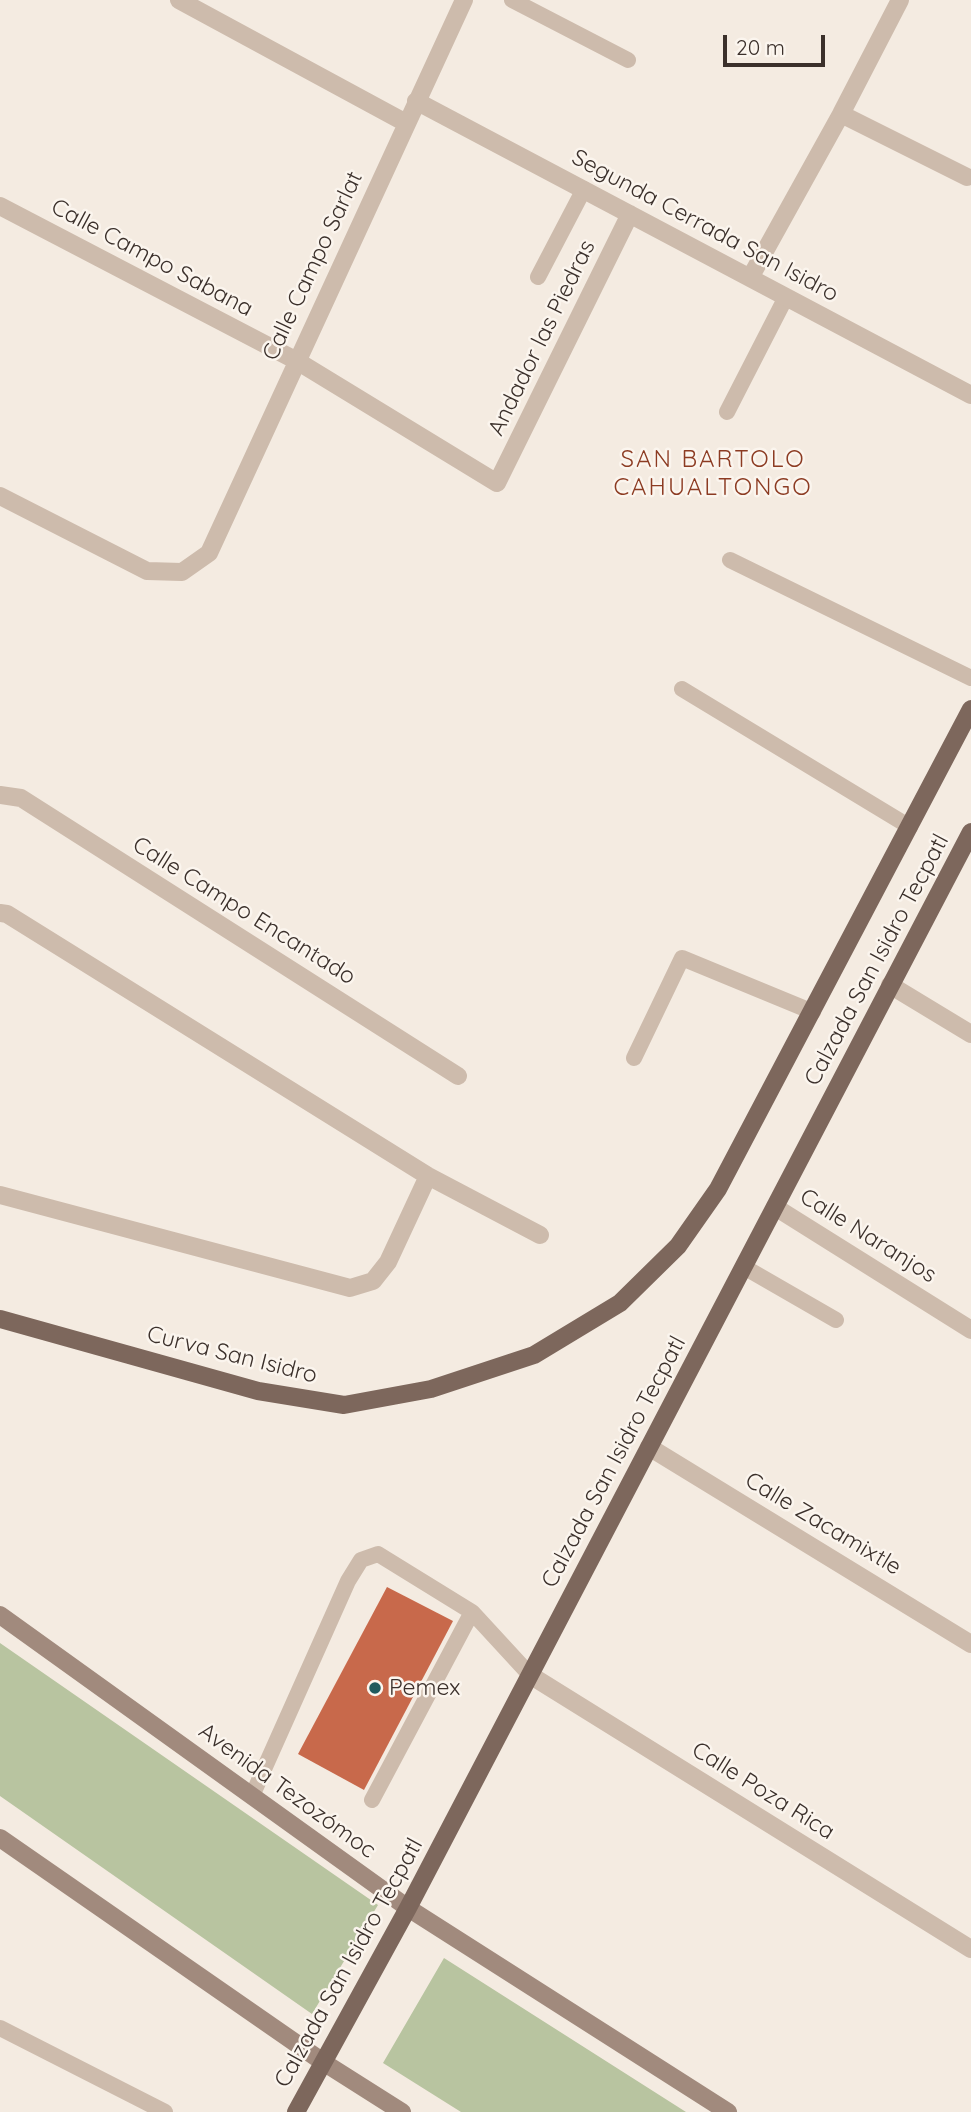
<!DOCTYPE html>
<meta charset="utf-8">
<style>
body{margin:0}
#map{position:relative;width:971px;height:2112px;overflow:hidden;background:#f4ebe1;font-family:Quicksand,sans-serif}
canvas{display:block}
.scale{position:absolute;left:723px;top:35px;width:102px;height:32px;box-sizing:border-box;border:4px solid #3b302b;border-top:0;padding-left:9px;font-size:21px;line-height:24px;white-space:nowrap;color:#3b302b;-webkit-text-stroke:5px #fbf5ee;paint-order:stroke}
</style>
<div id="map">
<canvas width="971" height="2112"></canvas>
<div class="scale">20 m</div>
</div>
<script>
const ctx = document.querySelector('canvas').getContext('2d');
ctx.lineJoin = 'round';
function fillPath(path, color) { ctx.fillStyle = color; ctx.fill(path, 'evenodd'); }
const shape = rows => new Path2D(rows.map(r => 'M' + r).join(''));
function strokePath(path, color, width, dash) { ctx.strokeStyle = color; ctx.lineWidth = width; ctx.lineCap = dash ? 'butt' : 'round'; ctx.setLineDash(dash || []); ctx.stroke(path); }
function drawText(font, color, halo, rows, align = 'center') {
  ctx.font = font + ' Quicksand,sans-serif'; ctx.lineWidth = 5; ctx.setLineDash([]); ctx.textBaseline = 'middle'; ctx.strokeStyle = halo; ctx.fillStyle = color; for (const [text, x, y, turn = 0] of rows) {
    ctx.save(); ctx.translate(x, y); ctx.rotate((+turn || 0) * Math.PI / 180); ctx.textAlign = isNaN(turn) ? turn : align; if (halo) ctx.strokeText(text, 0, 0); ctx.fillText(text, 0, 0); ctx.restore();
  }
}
const green = shape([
 [0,1643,378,1905,312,2014,0,1796],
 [444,1958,686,2112,461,2112,383,2063]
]);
const building = shape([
 [387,1587,453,1621,364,1790,298,1754]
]);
const service = shape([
 [512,0,628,60],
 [538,277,584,189],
 [727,412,786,297],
 [730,560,971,678],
 [682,689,910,827],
 [634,1058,682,958,813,1012],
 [744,1267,836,1320],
 [252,1796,348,1581,361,1560,378,1554,472,1612,530,1675],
 [372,1800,472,1612],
 [0,2028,165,2112]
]);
const minor = shape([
 [179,0,406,123],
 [416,101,971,395],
 [841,114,967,177],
 [0,206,297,361,497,483,630,214],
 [750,278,841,114,900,0],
 [0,496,147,571,182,572,209,553,464,0],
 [0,795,21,798,458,1076],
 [0,913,7,914,428,1176,540,1235],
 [890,985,971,1034],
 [0,1195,350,1288,373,1281,388,1262,428,1176],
 [775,1207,971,1330],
 [649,1447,971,1644],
 [530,1675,971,1949]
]);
const secondary = shape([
 [0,1615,408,1908,728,2112],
 [0,1838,323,2062,402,2112]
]);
const primary = shape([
 [0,1319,258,1391,344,1405,431,1389,534,1355,620,1303,678,1246,718,1189,971,709],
 [296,2112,408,1908,971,832]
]);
const markers = [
 [375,1688,7,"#1f5a5e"]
];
const streetNames = [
 ["Segunda Cerrada San Isidro",705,226,28],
 ["Calle Campo Sabana",152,258,28],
 ["Calle Campo Sarlat",313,266,-65],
 ["Andador las Piedras",542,338,-64],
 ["Calle Campo Encantado",244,911,32],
 ["Calzada San Isidro Tecpatl",877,960,-62],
 ["Calle Naranjos",868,1236,32],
 ["Curva San Isidro",232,1355,14],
 ["Calzada San Isidro Tecpatl",614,1462,-62],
 ["Calle Zacamixtle",823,1524,31],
 ["Avenida Tezozómoc",287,1791,36],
 ["Calle Poza Rica",763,1791,32],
 ["Calzada San Isidro Tecpatl",349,1963,-61]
];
const poiNames = [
 ["Pemex",389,1688]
];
const neighbourhoodNames = [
 ["SAN BARTOLO",713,460],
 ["CAHUALTONGO",713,488]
];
fillPath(green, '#b8c4a0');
fillPath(building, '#c8694b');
strokePath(service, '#cdbbac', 16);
strokePath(minor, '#cdbbac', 18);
strokePath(secondary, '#a18a7d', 18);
strokePath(primary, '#7d675c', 18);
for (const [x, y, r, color] of markers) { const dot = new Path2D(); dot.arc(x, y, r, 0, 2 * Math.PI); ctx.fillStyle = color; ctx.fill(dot); strokePath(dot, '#fbf5ee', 2.5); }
drawText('23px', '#3b302b', '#fbf5ee', streetNames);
drawText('23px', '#3b302b', '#fbf5ee', poiNames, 'left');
ctx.letterSpacing = '2px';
drawText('24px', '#8c3b22', '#fbf5ee', neighbourhoodNames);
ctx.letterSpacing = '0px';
</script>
